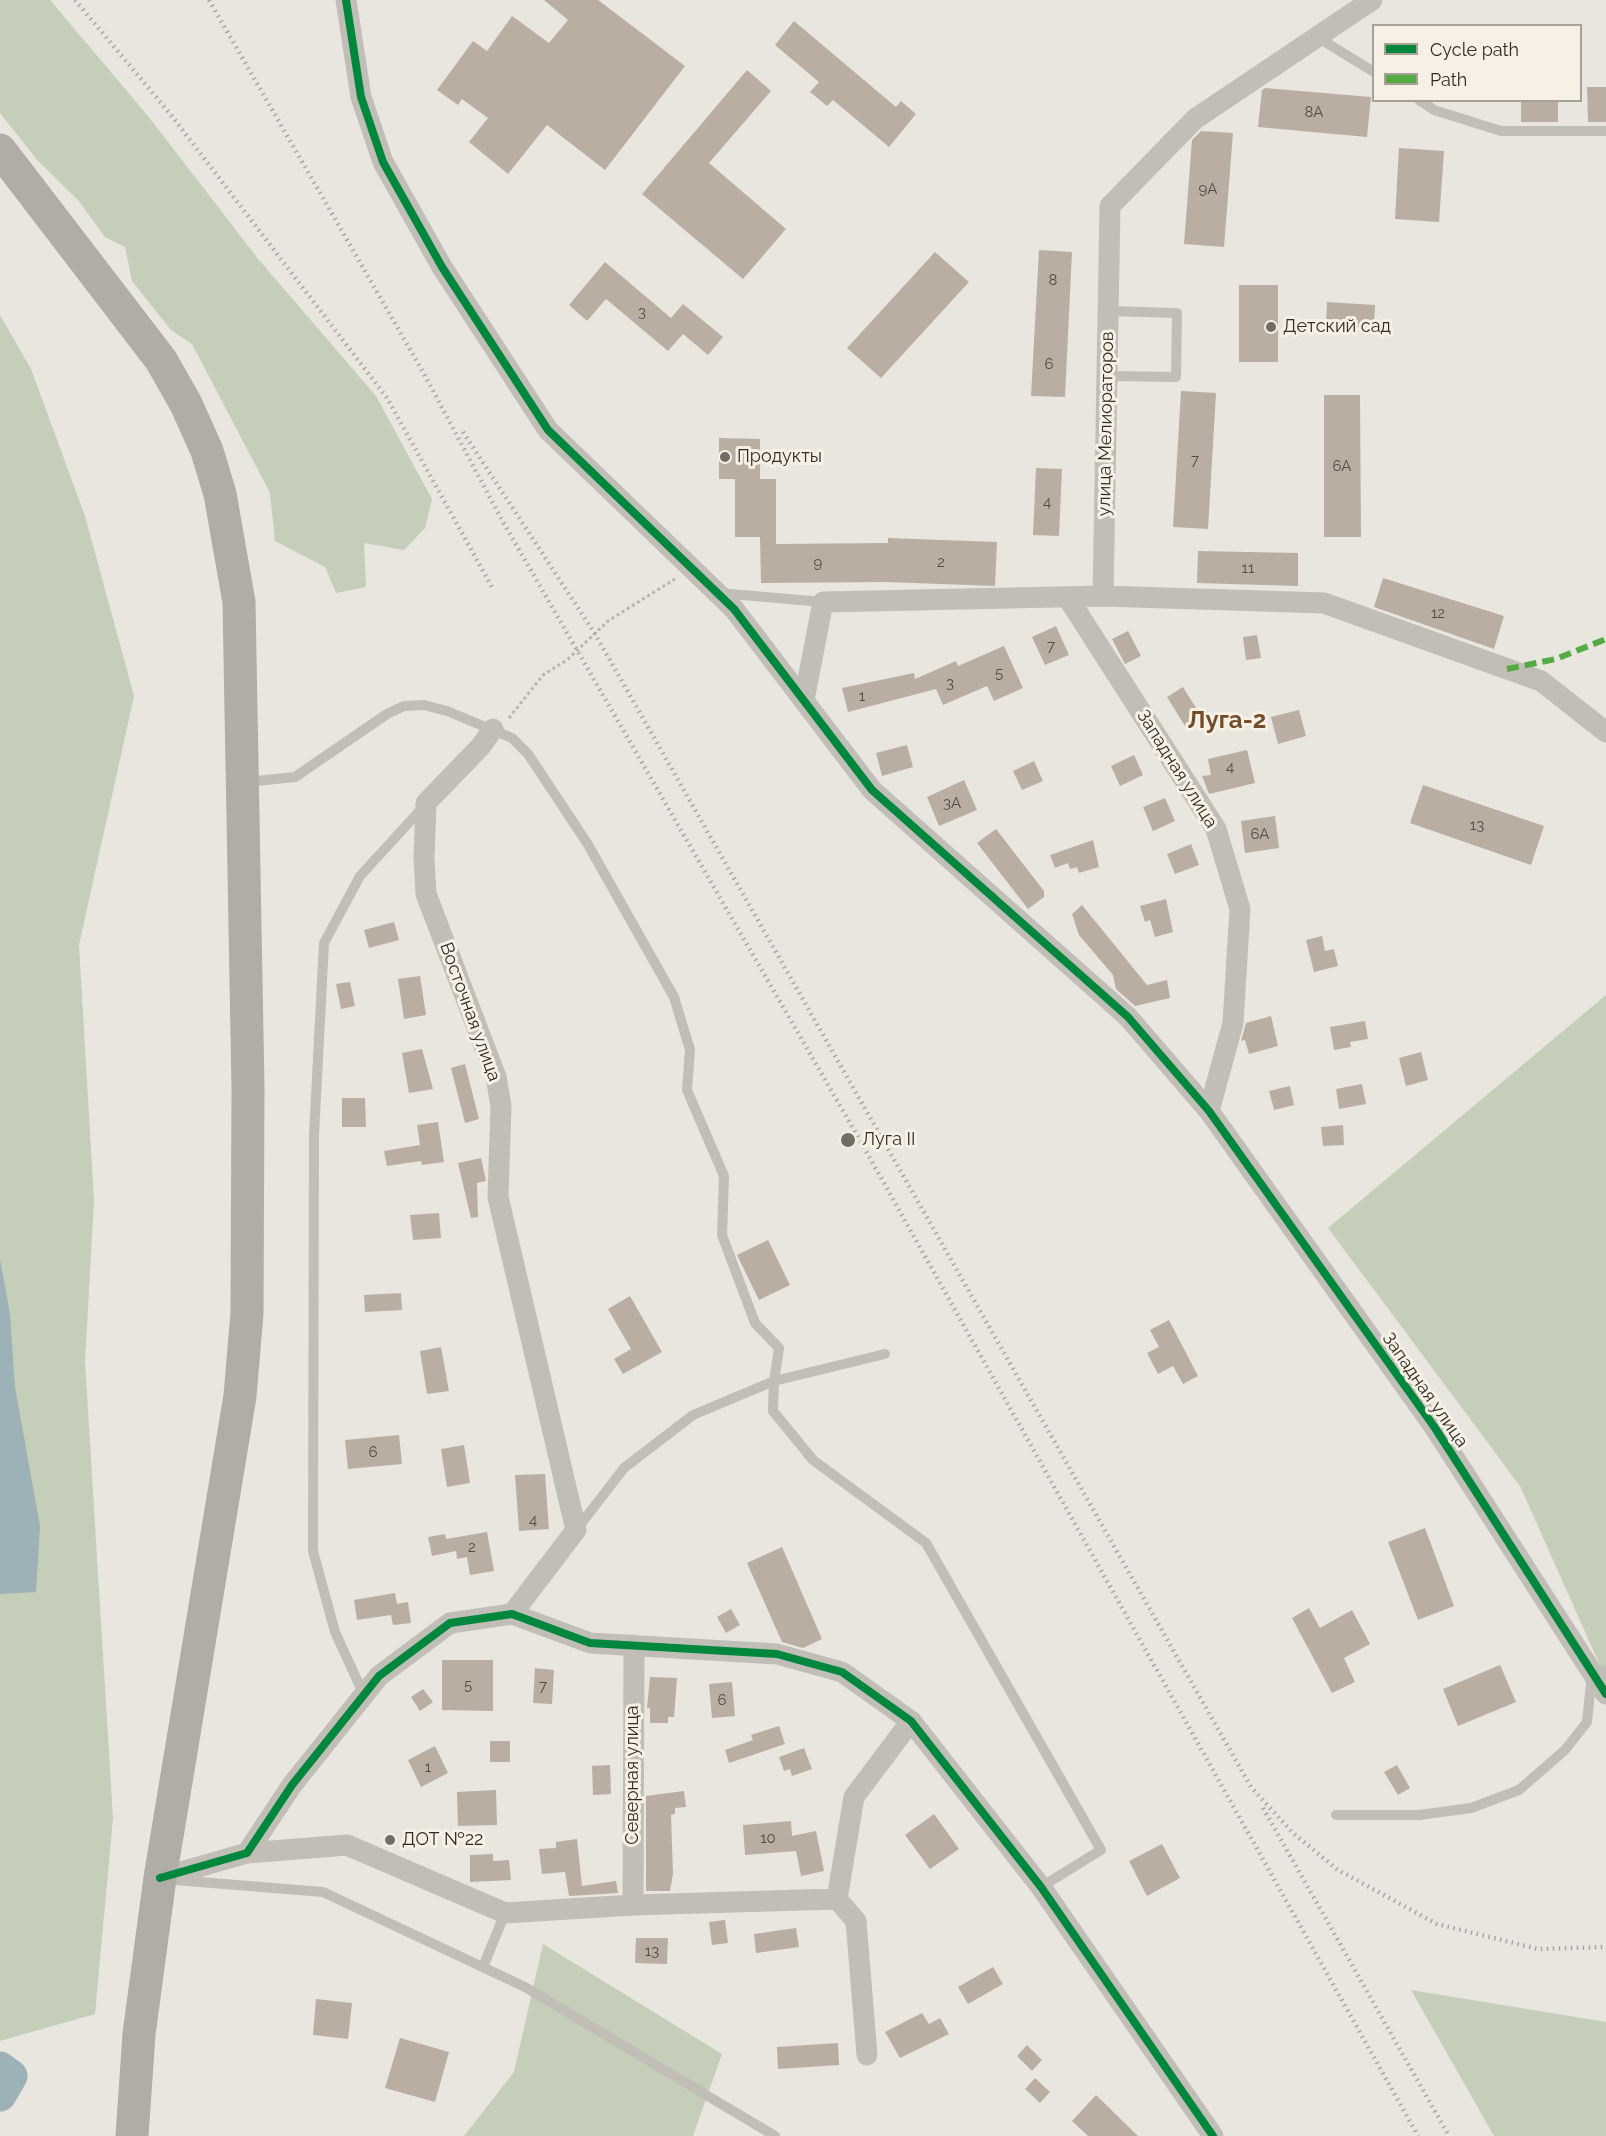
<!DOCTYPE html>
<meta charset="utf-8">
<style>
body{margin:0}
#map{position:relative;width:1606px;height:2136px;overflow:hidden;background:#e8e6de;font-family:Raleway,sans-serif}
canvas{display:block}
.legend{position:absolute;left:1372px;top:24px;width:210px;height:78px;box-sizing:border-box;background:#f6f1e4;border:2px solid #a7a298;margin:0;padding:8px 10px;list-style:none;font-size:18px;color:#312c26}
.legend li{display:flex;align-items:center;gap:12px;height:30px}
.legend b{width:30px;border:2px solid #a7a298}
</style>
<div id="map">
<canvas width="1606" height="2136"></canvas>
<ul class="legend">
<li><b style="height:8px;background:#00873e"></b>Cycle path</li>
<li><b style="height:8px;background:#54ab44"></b>Path</li>
</ul>
</div>
<script>
const ctx = document.querySelector('canvas').getContext('2d');
ctx.lineJoin = 'round';
function fillPath(path, color) { ctx.fillStyle = color; ctx.fill(path, 'evenodd'); }
const shape = rows => new Path2D(rows.map(r => 'M' + r).join(''));
function strokePath(path, color, width, dash) { ctx.strokeStyle = color; ctx.lineWidth = width; ctx.lineCap = dash ? 'butt' : 'round'; ctx.setLineDash(dash || []); ctx.stroke(path); }
function drawText(font, color, halo, rows, align = 'center') {
  ctx.font = font + ' Raleway,sans-serif'; ctx.lineWidth = 6; ctx.setLineDash([]); ctx.textBaseline = 'middle'; ctx.strokeStyle = halo; ctx.fillStyle = color; for (const [text, x, y, turn = 0] of rows) {
    ctx.save(); ctx.translate(x, y); ctx.rotate((+turn || 0) * Math.PI / 180); ctx.textAlign = isNaN(turn) ? turn : align; if (halo) ctx.strokeText(text, 0, 0); ctx.fillText(text, 0, 0); ctx.restore();
  }
}
const green = shape([
 [0,0,50,0,148,116,259,260,376,396,432,499,425,528,404,550,364,543,366,587,336,593,325,567,275,541,270,493,192,344,171,330,132,281,125,247,105,237,78,200,38,161,0,113],
 [0,315,31,369,85,516,134,696,79,945,94,1201,85,1362,113,1818,95,2014,0,2041],
 [1606,995,1606,1679,1520,1486,1328,1228],
 [543,1944,722,2054,693,2136,464,2136,514,2072],
 [1411,1990,1606,2022,1606,2136,1494,2136]
]);
const water = shape([
 [0,1259,10,1314,15,1387,40,1526,36,1592,0,1594]
]);
const river = shape([
 [0,2068,11,2076,0,2095]
]);
const building = shape([
 [544,0,598,0,685,66,605,170,547,125,508,174,469,142,488,118,462,99,458,105,437,90,473,41,487,51,512,16,549,43,568,20],
 [794,21,896,107,901,101,916,114,889,147,833,100,827,106,810,92,819,82,775,45],
 [747,70,771,91,709,163,786,229,743,279,642,194],
 [1587,87,1606,87,1606,122,1588,122],
 [1265,88,1371,97,1367,137,1258,127,1262,90],
 [1521,100,1558,100,1558,122,1521,122],
 [1201,131,1233,133,1224,247,1184,244,1192,140],
 [1399,148,1444,151,1439,222,1395,219],
 [1039,250,1072,252,1065,397,1031,396],
 [935,252,969,282,881,378,847,348],
 [605,262,671,318,683,304,723,337,708,355,683,334,668,351,606,299,587,321,569,305],
 [1239,285,1278,285,1278,362,1239,362],
 [1327,302,1375,305,1374,328,1326,326],
 [1181,391,1216,393,1208,529,1173,527],
 [1324,395,1360,395,1361,537,1324,537],
 [719,438,760,439,760,479,776,479,776,544,888,543,888,538,997,542,995,586,886,582,761,583,760,537,735,537,735,479,719,479],
 [1036,468,1062,469,1059,536,1033,535],
 [1198,551,1298,553,1298,586,1197,583],
 [1383,578,1504,616,1494,649,1374,607],
 [1056,626,1069,655,1045,665,1032,637],
 [1128,631,1141,656,1125,664,1112,639],
 [1257,635,1261,658,1246,660,1243,637],
 [1004,646,1023,688,994,701,987,686,943,705,936,689,848,712,842,688,914,673,915,679,956,661,958,666],
 [1183,687,1201,716,1185,726,1167,697],
 [1299,710,1306,736,1278,744,1271,717],
 [907,745,913,767,882,776,876,753],
 [1247,750,1255,783,1209,794,1202,776,1211,775,1208,759],
 [1134,755,1143,775,1120,786,1111,766],
 [1034,761,1043,781,1022,790,1013,771],
 [964,780,977,810,939,826,927,797],
 [1423,785,1544,826,1531,865,1410,823],
 [1165,798,1175,821,1153,831,1143,807],
 [1275,816,1279,848,1245,853,1241,821],
 [996,829,1044,891,1044,897,1028,909,977,843],
 [1093,840,1099,867,1079,873,1077,867,1070,869,1068,863,1055,868,1050,855],
 [1191,844,1199,865,1175,874,1167,854],
 [1166,899,1173,932,1155,937,1150,920,1145,922,1140,906],
 [1082,905,1147,985,1167,980,1170,998,1135,1006,1116,989,1113,975,1079,935,1072,914],
 [394,922,399,940,369,948,364,930],
 [1322,936,1325,951,1334,949,1338,966,1314,972,1306,940],
 [420,976,426,1015,404,1019,398,979],
 [350,982,355,1006,341,1009,336,984],
 [1271,1016,1278,1046,1249,1054,1245,1040,1241,1041,1246,1023],
 [1365,1021,1368,1039,1350,1042,1351,1047,1334,1050,1330,1027],
 [422,1049,433,1089,409,1093,402,1053],
 [1421,1052,1428,1080,1406,1086,1399,1058],
 [465,1064,479,1119,465,1123,451,1068],
 [1362,1084,1366,1104,1339,1109,1336,1089],
 [1290,1086,1294,1105,1274,1110,1269,1091],
 [342,1098,365,1098,366,1127,342,1127],
 [438,1122,444,1162,422,1165,421,1161,387,1166,384,1151,420,1145,417,1125],
 [1343,1125,1344,1145,1323,1146,1321,1127],
 [481,1158,486,1181,477,1183,478,1217,471,1218,458,1163],
 [439,1213,441,1238,413,1240,410,1215],
 [768,1240,790,1285,759,1300,737,1255],
 [401,1293,402,1310,365,1312,364,1295],
 [630,1296,662,1352,623,1374,614,1359,631,1349,608,1309],
 [1169,1320,1198,1376,1183,1384,1173,1366,1158,1374,1147,1353,1159,1347,1150,1330],
 [441,1347,449,1391,427,1394,420,1351],
 [399,1435,402,1464,348,1469,345,1440],
 [464,1445,470,1483,447,1487,441,1449],
 [545,1474,549,1529,519,1531,515,1475],
 [1425,1528,1454,1606,1418,1620,1388,1542],
 [487,1532,494,1571,470,1575,467,1557,457,1559,456,1551,432,1556,428,1537,445,1534,446,1539],
 [782,1547,822,1639,803,1648,782,1642,747,1563],
 [395,1593,397,1604,408,1602,411,1623,393,1625,391,1615,357,1620,354,1600],
 [1309,1608,1320,1628,1352,1610,1370,1644,1344,1658,1355,1682,1332,1693,1292,1618],
 [731,1609,740,1625,726,1633,717,1617],
 [442,1660,493,1660,493,1711,442,1710],
 [1500,1665,1516,1702,1458,1726,1443,1689],
 [535,1668,554,1670,552,1704,533,1703],
 [650,1677,677,1678,674,1717,668,1717,668,1723,650,1723,650,1708,647,1708],
 [732,1682,735,1716,712,1718,709,1684],
 [423,1689,433,1702,420,1711,411,1697],
 [779,1726,785,1744,729,1763,725,1750,753,1740,751,1735],
 [490,1741,510,1741,510,1762,490,1762],
 [435,1746,448,1773,421,1787,408,1760],
 [804,1748,812,1769,792,1776,790,1769,784,1771,779,1757],
 [610,1765,611,1794,593,1795,592,1766],
 [1397,1765,1410,1788,1398,1795,1384,1772],
 [496,1790,497,1825,458,1826,457,1792],
 [684,1791,686,1807,675,1808,675,1814,671,1815,673,1874,670,1891,646,1891,646,1796],
 [934,1814,959,1849,930,1869,905,1835],
 [791,1821,792,1836,816,1831,824,1871,801,1876,796,1851,745,1855,743,1825],
 [577,1839,582,1886,616,1881,618,1893,569,1896,565,1872,542,1874,539,1849,556,1848,556,1842],
 [1162,1844,1180,1878,1147,1896,1129,1861],
 [493,1854,493,1861,509,1860,511,1880,470,1882,470,1855],
 [725,1920,728,1943,712,1945,709,1922],
 [796,1928,799,1947,756,1953,754,1934],
 [636,1938,668,1938,667,1964,635,1963],
 [993,1967,1003,1984,968,2004,958,1987],
 [316,1999,352,2003,348,2039,313,2035],
 [922,2013,929,2024,940,2018,949,2034,900,2058,885,2032],
 [400,2038,449,2052,435,2102,385,2088],
 [838,2043,839,2065,778,2069,777,2047],
 [1027,2045,1042,2060,1032,2071,1017,2056],
 [1035,2078,1050,2092,1040,2103,1025,2089],
 [1096,2095,1138,2136,1088,2136,1072,2121]
]);
const path = shape([
 [509,718,543,675,567,660,608,621,675,579]
]);
const service = shape([
 [1317,37,1374,72],
 [1419,100,1434,110,1501,131,1606,131],
 [1107,376,1176,377,1177,313,1108,311],
 [719,593,823,602],
 [246,782,295,777,387,714,404,706,424,705,447,711,512,738,528,754,587,843,674,997,690,1050,687,1090,724,1176,722,1235,755,1323,779,1348,774,1381,773,1411,813,1460,926,1543,1101,1850,1041,1887],
 [577,1529,624,1468,693,1415,774,1381,885,1354],
 [364,1695,335,1632,313,1551,314,1135,324,943,360,876,424,806],
 [1336,1815,1419,1815,1471,1808,1519,1790,1565,1750,1587,1722,1592,1673,1606,1671],
 [175,1880,323,1892,525,1987,775,2136],
 [483,1967,505,1913]
]);
const minor = shape([
 [346,0,361,97,383,162,442,267,548,430,734,609,872,790,1128,1017,1209,1111,1435,1428,1606,1694],
 [1103,596,1324,603,1541,681,1606,732],
 [1068,598,1216,829,1240,909,1233,1023,1209,1111],
 [804,700,823,602,1103,596,1110,206,1195,119,1372,0],
 [493,729,481,746,426,803,424,859,426,894,496,1077,501,1106,498,1197,576,1530,512,1614],
 [247,1853,347,1845,505,1913,633,1905,837,1899,854,1797,911,1721],
 [160,1878,247,1853,292,1785,379,1676,450,1623,512,1614,590,1643,777,1654,842,1672,911,1721,1041,1887,1213,2136],
 [837,1899,856,1921,867,2055],
 [633,1905,634,1645]
]);
const primary = shape([
 [0,150,161,360,186,404,207,451,220,494,239,602,248,1088,247,1313,240,1396,160,1878,139,2034,132,2136]
]);
const rail = shape([
 [75,0,171,115,387,398,492,587],
 [209,0,423,372,503,522,857,1135,1418,2136],
 [463,432,595,634,1251,1787,1293,1833,1338,1870,1437,1924,1538,1949,1606,1947],
 [1263,1808,1449,2136]
]);
const quiet = shape([
 [1507,669,1556,659,1606,639]
]);
const cycleway = shape([
 [346,0,361,97,383,162,442,267,548,430,734,609,872,790,1128,1017,1209,1111,1435,1428,1606,1694],
 [160,1878,247,1853,292,1785,379,1676,450,1623,512,1614,590,1643,777,1654,842,1672,911,1721,1041,1887,1213,2136]
]);
const markers = [
 [1271,327,6,"#716d66"],
 [725,457,6,"#716d66"],
 [848,1140,8,"#716d66"],
 [390,1840,6,"#716d66"]
];
const numberNames = [
 ["8А",1314,112],
 ["9А",1208,189],
 ["8",1053,280],
 ["3",642,312],
 ["6",1049,364],
 ["7",1195,460],
 ["6А",1342,466],
 ["4",1047,502],
 ["2",941,562],
 ["9",818,563],
 ["11",1248,568],
 ["12",1438,613],
 ["7",1051,646],
 ["5",999,673],
 ["3",950,683],
 ["1",862,696],
 ["4",1230,767],
 ["3А",952,803],
 ["13",1477,825],
 ["6А",1260,834],
 ["6",373,1452],
 ["4",533,1520],
 ["2",472,1547],
 ["5",468,1685],
 ["7",543,1686],
 ["6",722,1700],
 ["1",428,1767],
 ["10",768,1838],
 ["13",652,1951]
];
const poiNames = [
 ["Детский сад",1283,327],
 ["Продукты",737,457],
 ["Луга II",862,1140],
 ["ДОТ №22",402,1840]
];
const streetNames = [
 ["улица Мелиораторов",1106,424,-89],
 ["Западная улица",1177,769,58],
 ["Восточная улица",470,1012,70],
 ["Западная улица",1425,1390,55],
 ["Северная улица",633,1775,-90]
];
const districtNames = [
 ["Луга-2",1227,721]
];
fillPath(green, '#c5ceb9');
fillPath(water, '#9cb2b7');
strokePath(river, '#9cb2b7', 33);
fillPath(building, '#baaea2');
strokePath(path, '#bab6af', 3, [3, 3]);
strokePath(service, '#c1beb7', 10);
strokePath(minor, '#c1beb7', 21);
strokePath(primary, '#b0aca6', 33);
strokePath(rail, '#a9a6a1', 4.5, [1.5, 4.5]);
strokePath(quiet, '#54ab44', 6, [12, 6]);
strokePath(cycleway, '#00873e', 8);
for (const [x, y, r, color] of markers) { const dot = new Path2D(); dot.arc(x, y, r, 0, 2 * Math.PI); ctx.fillStyle = color; ctx.fill(dot); strokePath(dot, '#f6f1e4', 2); }
drawText('15px', '#534c45', null, numberNames);
drawText('18px', '#312c26', '#f6f1e4', poiNames, 'left');
drawText('18px', '#312c26', '#f6f1e4', streetNames);
drawText('bold 24px', '#754c2a', '#f6f1e4', districtNames);
</script>
